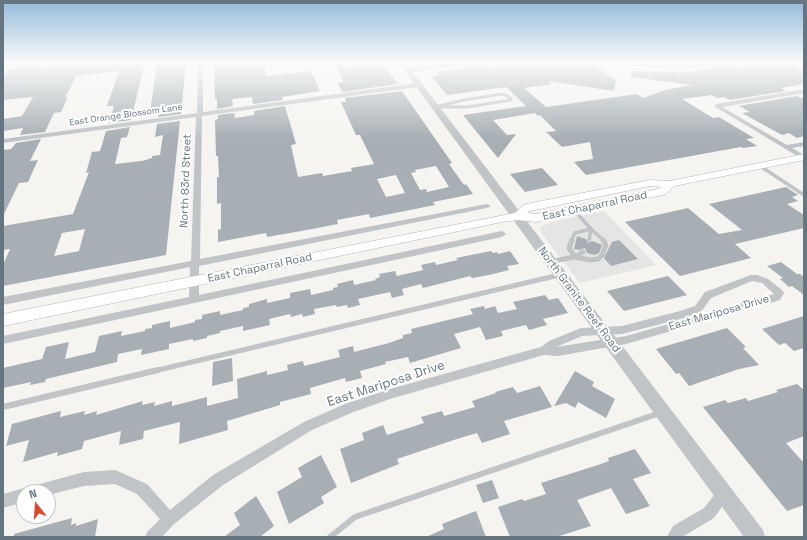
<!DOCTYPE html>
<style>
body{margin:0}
#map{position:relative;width:807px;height:540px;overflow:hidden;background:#f5f4f1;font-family:"Space Grotesk",sans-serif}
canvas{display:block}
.frame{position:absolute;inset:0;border:4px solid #657680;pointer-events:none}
.north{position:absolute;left:16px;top:484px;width:40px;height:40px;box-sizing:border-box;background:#fff;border:1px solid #c1c8cc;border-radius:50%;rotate:343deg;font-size:11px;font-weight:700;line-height:16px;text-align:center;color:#657680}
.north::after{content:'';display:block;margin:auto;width:14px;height:18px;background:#d84a2e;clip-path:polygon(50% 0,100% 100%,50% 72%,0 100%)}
</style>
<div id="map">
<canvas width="807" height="540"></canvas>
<div class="frame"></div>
<div class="north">N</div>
</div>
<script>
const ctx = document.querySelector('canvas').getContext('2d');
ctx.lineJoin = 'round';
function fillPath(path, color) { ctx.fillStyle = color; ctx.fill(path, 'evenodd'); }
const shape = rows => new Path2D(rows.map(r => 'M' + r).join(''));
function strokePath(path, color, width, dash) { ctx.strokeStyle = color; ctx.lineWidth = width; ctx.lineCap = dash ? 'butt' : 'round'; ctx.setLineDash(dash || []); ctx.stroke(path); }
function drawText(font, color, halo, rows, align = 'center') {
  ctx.font = font + ' "Space Grotesk",sans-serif'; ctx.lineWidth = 4; ctx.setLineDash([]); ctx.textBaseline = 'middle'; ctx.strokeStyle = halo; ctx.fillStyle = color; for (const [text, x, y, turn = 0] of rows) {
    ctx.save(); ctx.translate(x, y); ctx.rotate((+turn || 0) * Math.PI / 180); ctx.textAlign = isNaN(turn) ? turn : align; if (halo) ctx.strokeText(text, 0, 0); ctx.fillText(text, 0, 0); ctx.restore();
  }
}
const built = shape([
 [604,211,656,265,580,283,542,234,540,229,542,226,551,222]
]);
const building = shape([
 [60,63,145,63,131,120,109,123,114,106,107,106,119,71,76,76,65,98,68,97,61,112,54,113,45,132,20,135,23,128,3,131,3,119,22,116,33,97,3,100,3,74,6,74,10,69],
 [157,63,186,63,181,114,158,117,159,111,150,112],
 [214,63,264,63,266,76,311,71,320,91,282,97,283,100,253,104,252,97,232,99,233,106,217,109,217,99,215,99],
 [335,63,348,64,350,66,382,63,398,84,342,92,338,83,344,82],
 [509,63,591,64,616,80,614,91,548,81,552,84,524,88,546,107,637,94,643,98,665,90,692,85,631,77,631,71,677,72,678,73,753,63,787,63,804,71,804,84,781,88,786,91,730,100,724,97,717,98,712,95,682,99,713,118,719,117,754,138,746,139,757,146,743,148,741,147,586,175,574,162,593,159,590,142,562,147,546,132,556,131,540,115,538,116,535,113,493,120,507,135,516,134,498,158,463,115,526,106,506,87,447,95,431,76,438,75,436,72],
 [402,91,452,163,449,164,464,185,466,184,473,194,433,202,435,205,370,218,369,214,337,220,338,224,307,230,267,237,266,233,218,242,218,230,221,229,221,203,217,204,217,177,219,177,218,156,216,156,215,120,218,119,218,115,234,113,235,118,254,115,254,111,285,106,296,144,291,145,298,177,322,173,323,176,352,171,351,168,374,164,360,135,356,135,350,122,341,102,346,102,345,98],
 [436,166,449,187,427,192,426,189,420,190,411,173,416,172,415,170],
 [396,175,405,193,386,197,377,179],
 [797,96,804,99,804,136,797,138,789,133,782,135,742,113,750,112,739,106],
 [180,121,166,255,3,286,3,265,10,249,3,250,3,226,73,214,89,172,86,173,92,152,100,151,106,131,130,127,127,137,121,138,115,164,142,161,152,158,152,156,160,155,163,135,155,137,157,124],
 [85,229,79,251,54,256,62,233],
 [41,139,30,161,38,160,28,182,19,183,3,216,3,150,11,149,16,143],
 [542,168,558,185,525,192,510,174],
 [786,187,798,195,792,197,798,201,787,204,804,215,804,228,735,244,751,258,680,276,625,222,688,208,719,234,742,230,709,204],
 [577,236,586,239,588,243,592,241,600,244,602,245,599,253,595,255,587,253,585,248,579,250,574,249],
 [619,240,638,259,611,266,604,258,612,242],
 [491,251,493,253,497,252,498,254,510,251,519,264,507,266,509,270,489,275,472,278,470,276,423,288,421,284,402,289,404,295,392,298,390,292,358,299,360,305,348,308,347,305,337,307,336,305,314,309,315,314,303,317,302,314,291,317,290,314,269,319,270,325,243,331,243,326,220,331,220,333,207,336,207,338,193,341,193,339,169,344,169,349,141,355,142,349,118,354,117,362,46,379,45,382,30,385,31,382,3,388,3,368,42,359,46,347,69,342,65,359,95,352,99,336,122,331,121,336,145,331,145,329,152,328,152,325,170,321,170,328,195,322,195,320,202,319,202,315,220,311,220,315,243,310,243,308,249,307,249,304,267,299,267,303,290,298,290,293,310,289,311,295,333,290,333,288,338,287,337,284,353,280,354,285,376,280,375,279,380,277,379,274,395,271,397,276,423,270,421,265,435,262,436,265,458,260,456,258],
 [781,262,797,274,800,274,804,277,804,295,792,286,789,287,780,279,783,278,767,266],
 [668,276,687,295,624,311,607,291],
 [545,295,549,300,558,298,568,313,543,319,547,325,529,330,526,325,501,331,503,336,486,340,480,327,454,334,461,348,410,363,408,357,385,362,386,364,360,371,362,378,346,382,345,378,310,388,311,394,280,402,280,405,227,421,228,430,179,444,180,422,144,431,143,439,119,445,121,431,84,441,82,449,57,456,58,452,23,462,29,440,6,446,12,424,61,411,60,417,85,411,84,415,97,411,96,415,143,401,142,405,155,402,154,406,172,401,172,406,207,397,207,406,238,398,237,379,267,371,267,375,288,370,287,365,303,361,304,366,340,357,338,350,353,346,354,352,389,343,403,338,403,335,412,333,411,329,473,314,470,309,484,306,485,309,495,306,498,313,517,309,513,302],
 [804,316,804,348,794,351,785,343,779,345,762,329],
 [727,328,746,347,743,348,759,365,739,369,689,386,679,373,676,374,656,349],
 [232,358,233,381,212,386,213,362],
 [575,371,594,382,592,386,615,399,606,418,578,402,575,408,566,403,554,406],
 [797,384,804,390,804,436,786,443,804,463,804,505,787,511,703,407,725,400,728,403,746,398,748,401,778,392,776,390],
 [540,386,552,407,504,421,510,434,482,443,477,433,460,438,397,459,399,464,351,483,340,449,364,440,362,433,383,425,387,435,424,423,421,417,442,411,444,416,475,407,472,401,496,393,495,392,513,387,517,393],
 [635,449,651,473,633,479,650,506,626,514,611,488,577,500,591,526,556,537,510,537,498,507,522,499,524,501,546,494,541,483,598,465,609,461,608,458],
 [321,455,337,487,321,497,324,503,289,524,277,492,302,477,298,468],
 [492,480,499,498,483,503,476,485],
 [256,496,274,526,260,537,224,537,240,525,234,513],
 [476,511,486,537,426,537,444,529,442,524],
 [72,518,71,525,76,523,76,526,98,519,95,537,14,537,14,534]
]);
const serviceFar3 = shape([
 [502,94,508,96,511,100,467,107,435,107,464,100,502,94]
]);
const serviceFar2 = shape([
 [760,166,804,195],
 [574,210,591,229],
 [591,229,604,241],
 [589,240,591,229],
 [571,241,575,233,591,229]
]);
const serviceFar1 = shape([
 [572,240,569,248,575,257,590,260,598,259,602,255,606,245,603,240],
 [553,261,575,257,583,252],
 [154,371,559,275]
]);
const service = shape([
 [3,407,158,370],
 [330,537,355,517,660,413]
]);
const minor = shape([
 [198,63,203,63,203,112,418,83,421,85,418,87,202,116,200,259,487,204,491,206,487,208,199,266,199,295,502,231,506,234,502,237,3,344,3,336,189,297,190,267,3,305,3,297,191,261,196,117,3,143,3,139,197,113,198,63],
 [455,63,470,63,408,73,405,71,408,69,455,63],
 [616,63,663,65,718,63,690,68,663,69,616,63],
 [799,63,804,63,804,67,802,66,799,63],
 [804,89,804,93,722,107,787,145,804,142,804,146,792,148,804,155,804,160,714,106,717,104,804,89],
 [751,275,757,275,768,279,782,290,784,293,780,300,626,344,558,356,544,355,390,399,351,413,312,430,223,485,174,524,162,537,145,537,147,532,160,519,137,494,115,484,84,486,48,495,48,492,24,492,24,502,3,508,3,494,24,488,29,492,31,487,36,485,84,472,115,470,147,484,170,510,213,475,304,422,345,404,390,389,541,347,549,341,581,328,622,326,680,311,695,306,705,292,751,275],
 [752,281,762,283,774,294,626,336,556,347,582,336,622,334,684,318,701,312,711,298,752,281],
 [724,487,729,489,731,494,714,518,682,537,667,537,673,526,704,508,719,489,724,487]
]);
const tertiary = shape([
 [399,63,406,63,763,530,765,537,744,537,399,63]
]);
const secondary = shape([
 [804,154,804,160,674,186,666,194,662,195,536,222,518,220,502,222,3,326,3,314,515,213,522,206,526,204,650,180,670,181,804,154],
 [650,186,661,187,658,189,536,214,527,213,530,211,650,186]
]);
const farStreetnames = [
 ["East Orange Blossom Lane",126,115,-8]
];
const streetNames = [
 ["North 83rd Street",186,181,-88],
 ["East Chaparral Road",595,206,-12],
 ["East Chaparral Road",260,268,-12],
 ["North Granite Reef Road",579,300,53],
 ["East Mariposa Drive",719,313,-16]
];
const nearStreetnames = [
 ["East Mariposa Drive",386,384,-18]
];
fillPath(built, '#e5e6e4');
fillPath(building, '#a7afb4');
strokePath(secondary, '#b0b6b9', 1);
strokePath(serviceFar3, '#c0c4c7', 3);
strokePath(serviceFar2, '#c0c4c7', 3.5);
strokePath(serviceFar1, '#c0c4c7', 5);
strokePath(service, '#c0c4c7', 6);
fillPath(minor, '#c0c4c7');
fillPath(tertiary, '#c0c4c7');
fillPath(secondary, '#fff');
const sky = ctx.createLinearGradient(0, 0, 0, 139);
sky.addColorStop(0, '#94bada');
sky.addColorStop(0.45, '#fafaf9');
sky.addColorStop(1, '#fafaf900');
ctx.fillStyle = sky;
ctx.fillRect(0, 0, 807, 139);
drawText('9px', '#657680', '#fff', farStreetnames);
drawText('11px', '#657680', '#fff', streetNames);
drawText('13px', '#657680', '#fff', nearStreetnames);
</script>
